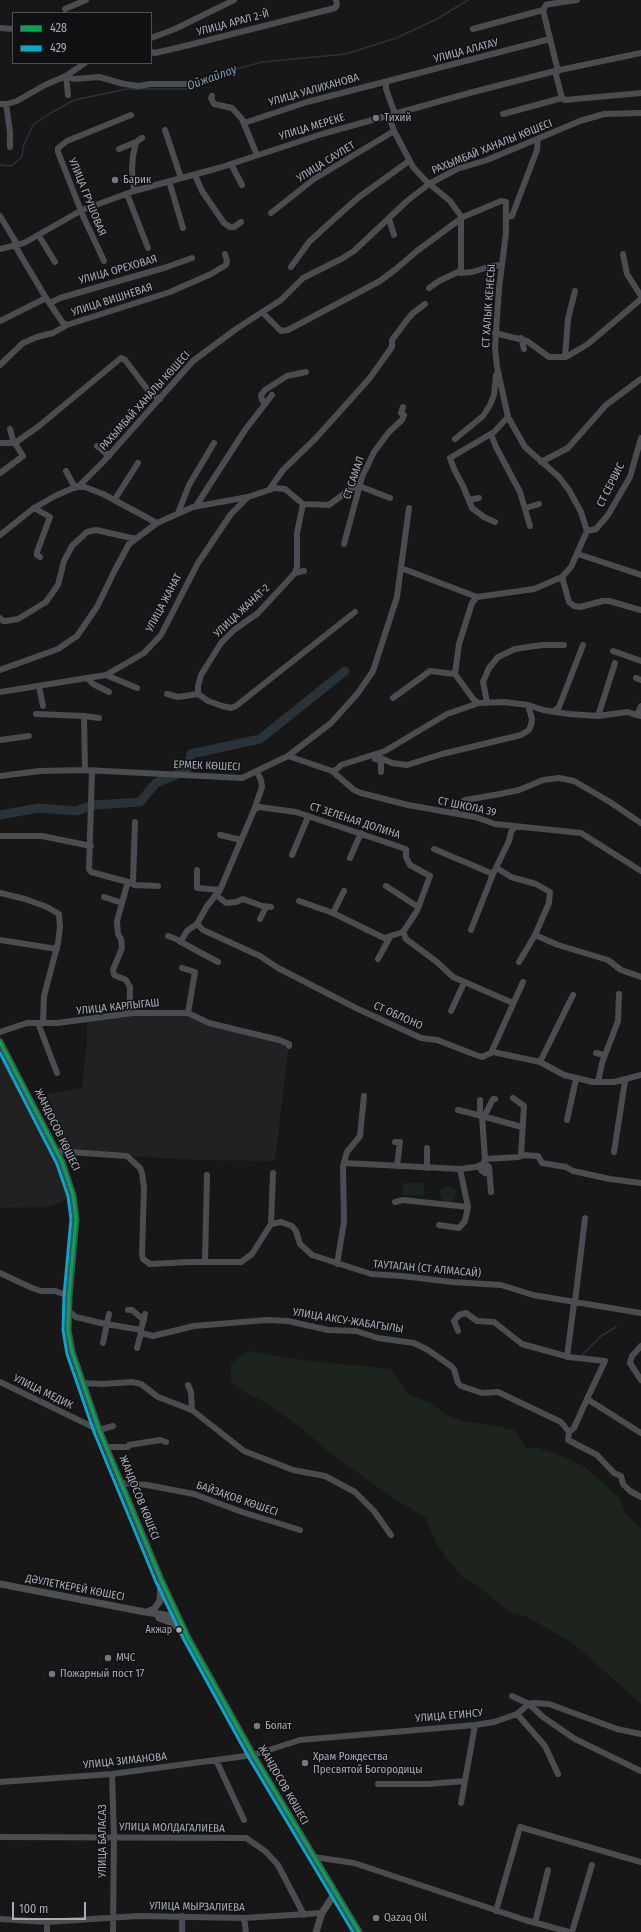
<!DOCTYPE html>
<meta charset="utf-8">
<style>
body{margin:0}
#map{position:relative;width:641px;height:1932px;overflow:hidden;background:#171717;font-family:"Fira Sans Condensed",sans-serif}
canvas{display:block}
.legend{position:absolute;left:12px;top:12px;width:140px;height:52px;box-sizing:border-box;background:#111113;border:1px solid #4d4f55;margin:0;padding:5px 7px;list-style:none;font-size:12px;color:#a8adb8}
.legend li{display:flex;align-items:center;gap:8px;height:20px}
.legend b{width:20px;border:1px solid #4d4f55}
.scale{position:absolute;left:12px;top:1902px;width:74px;height:18px;box-sizing:border-box;border:2px solid #a8adb8;border-top:0;padding-left:5px;font-size:12px;line-height:14px;white-space:nowrap;color:#a8adb8;-webkit-text-stroke:3px #111113;paint-order:stroke}
</style>
<div id="map">
<canvas width="641" height="1932"></canvas>
<ul class="legend">
<li><b style="height:5px;background:#00a651"></b>428</li>
<li><b style="height:5px;background:#00a9ce"></b>429</li>
</ul>
<div class="scale">100 m</div>
</div>
<script>
const ctx = document.querySelector('canvas').getContext('2d');
ctx.lineJoin = 'round';
function fillPath(path, color) { ctx.fillStyle = color; ctx.fill(path, 'evenodd'); }
const shape = rows => new Path2D(rows.map(r => 'M' + r).join(''));
function strokePath(path, color, width, dash) { ctx.strokeStyle = color; ctx.lineWidth = width; ctx.lineCap = dash ? 'butt' : 'round'; ctx.setLineDash(dash || []); ctx.stroke(path); }
function drawText(font, color, halo, rows, align = 'center') {
  ctx.font = font + ' "Fira Sans Condensed",sans-serif'; ctx.lineWidth = 3; ctx.setLineDash([]); ctx.textBaseline = 'middle'; ctx.strokeStyle = halo; ctx.fillStyle = color; for (const [text, x, y, turn = 0] of rows) {
    ctx.save(); ctx.translate(x, y); ctx.rotate((+turn || 0) * Math.PI / 180); ctx.textAlign = isNaN(turn) ? turn : align; if (halo) ctx.strokeText(text, 0, 0); ctx.fillText(text, 0, 0); ctx.restore();
  }
}
const built = shape([
 [133,1013,188,1013,196,1017,289,1044,275,1161,199,1160,63,1152,39,1096,82,1088,87,1041,87,1020],
 [0,1042,56,1151,73,1195,60,1203,46,1207,0,1208]
]);
const green = shape([
 [403,1183,424,1183,424,1195,403,1195],
 '440 1194a8 8 0 1 1 16 0a8 8 0 1 1-16 0Z',
 [248,1351,301,1360,391,1369,408,1394,432,1404,448,1416,465,1422,485,1424,514,1430,526,1448,538,1448,554,1453,584,1466,619,1498,627,1515,641,1528,641,1704,574,1644,526,1616,511,1613,478,1586,463,1577,447,1559,435,1541,426,1518,387,1494,325,1449,304,1430,268,1404,241,1390,231,1381,231,1364]
]);
const stream = shape([
 [0,165,11,166,22,157,23,147,33,125,49,114,74,100,127,89,188,89,199,86,222,73,262,62,346,54,396,38,437,19,468,0],
 [582,1355,601,1336,616,1327]
]);
const river = shape([
 [95,805,140,802,156,783,187,770,191,754,260,739,345,671],
 [0,815,38,808,76,811,87,807]
]);
const minor = shape([
 [65,9,86,0],
 [543,10,558,71],
 [543,10,546,5,550,4,577,0],
 [0,28,13,29],
 [473,29,543,10],
 [151,38,175,29,234,0],
 [151,52,155,53,185,46,335,8,337,5,336,0],
 [555,71,562,98],
 [66,76,74,79,99,77,124,84,139,86,150,84,192,84],
 [66,76,68,95],
 [386,82,386,89,395,114],
 [212,96,211,98,214,104,232,108,242,119,257,155],
 [0,104,7,104,17,101,45,85,66,76,85,63],
 [6,104,10,132,10,147],
 [503,114,562,98,565,100,641,93],
 [389,116,394,131,413,167,426,181,450,201,461,216,461,273,472,272,492,266,501,265],
 [244,123,307,102,550,39],
 [165,130,181,178],
 [119,149,136,142],
 [231,164,242,185],
 [195,175,202,191,224,223,230,227,234,227,241,222],
 [169,181,183,228],
 [134,191,132,170,133,156,136,142,142,138],
 [127,194,148,248],
 [271,213,314,179,394,131],
 [0,216,17,244],
 [507,217,512,216,537,150,538,139],
 [389,219,394,235],
 [39,236,55,262],
 [14,244,46,298,63,323,67,325],
 [0,249,24,243,82,210,134,191,222,167,322,134,473,92,555,71,641,53],
 [623,254,627,274,641,296],
 [104,261,83,216,58,152,58,148,67,141,131,115],
 [291,267,309,242,333,220,359,197,409,161],
 [429,288,439,281,460,271],
 [50,303,60,298,167,267,192,258],
 [262,312,281,331,288,330,380,281,396,269,417,251,463,217,501,201,506,202,506,233,499,288,495,348,497,367,508,417,525,447,559,477,569,490,581,512,587,531,571,567,562,577,534,589,477,597,472,603,459,644,455,674,474,700,479,703],
 [0,321,46,298],
 [495,333,527,341,549,357,566,357,588,344,641,299],
 [521,338,524,349],
 [565,357,568,319,575,291],
 [0,365,23,343,37,337,53,333,67,325,170,292,211,274,226,265,227,261,225,254],
 [266,403,262,400,261,395,265,390,287,376,306,372],
 [491,434,496,447,520,492,530,526],
 [455,439,483,416,490,405,494,395,496,375],
 [0,443,15,443,39,426,121,358,125,360,151,394,160,399],
 [97,446,109,456],
 [541,462,568,448,606,405,641,379],
 [66,471,75,488],
 [0,473,23,456,13,440,10,429],
 [76,487,85,487,103,494,157,523],
 [269,490,283,470,316,438,369,379,392,347,392,340,407,320,413,313,425,304],
 [115,499,138,463],
 [469,500,479,498],
 [303,504,329,505,352,488,359,486,390,498],
 [196,506,245,430,272,395],
 [34,508,50,517,37,552,37,555,40,557],
 [526,508,539,504],
 [178,513,189,485,214,443],
 [495,522,484,517,472,508,463,486,454,469,450,458,494,432,508,417],
 [587,531,596,529,608,515,630,477,641,438],
 [0,535,34,508,55,496,80,485,103,462,193,361,236,329,281,300,303,278,343,258,354,251,407,201,429,184,457,169,487,160,580,121,604,114,641,113],
 [344,544,362,477,374,452,389,432,402,420,404,415,401,413,403,407],
 [578,554,641,575],
 [401,568,477,597],
 [295,573,304,571],
 [562,577,569,602,574,606,580,607,603,601,609,601,641,610],
 [0,618,3,621,6,621,18,619,46,602,58,585,64,561,72,546,87,532,96,530,136,539],
 [613,651,641,661],
 [0,670,58,649,77,636,97,607,115,570,129,544,157,523,193,507,248,497,275,488,285,489,303,504,297,533,297,566,295,573,258,613,234,630,221,643,201,675,198,686,198,694,208,701,222,706,231,708,236,706,355,612],
 [106,675,137,688],
 [87,678,93,684,109,692],
 [636,678,641,680],
 [39,686,43,706],
 [0,692,106,675,144,653,161,635,198,563,231,514,248,497],
 [167,694,178,697,198,694],
 [393,698,430,671,455,674],
 [487,702,483,682,489,668,498,657,515,649,542,645,564,645],
 [554,711,559,707,583,645],
 [36,714,84,716,85,770],
 [637,715,641,706],
 [84,716,99,718],
 [598,716,615,663],
 [0,740,29,736],
 [374,755,392,763,407,765,442,754,521,735,529,730,531,725,532,719,528,705],
 [288,756,332,771,354,790,361,793,408,805,475,817,495,824,581,833,641,871],
 [375,759,379,759,381,764,381,772],
 [92,771,89,869,91,872,128,882,133,882,135,822],
 [332,771,336,770,341,765,385,751,447,714,479,703,504,702,528,705,543,710,569,714,598,716,627,712,641,716],
 [0,776,40,771,85,770,242,778,288,756,331,723,358,693,373,671,397,597,409,508],
 [254,810,259,807,296,812,406,849,406,857,410,865,430,876,417,911,403,932,406,939,437,962,453,977,513,1003],
 [454,813,459,804,465,800,500,794,519,790,543,780,559,778,574,781,610,802,641,823],
 [220,835,241,840],
 [0,836,42,836,91,846],
 [434,849,493,874],
 [292,855,308,817],
 [350,858,361,833],
 [497,868,511,877,536,884,550,892,549,903,535,935,519,962],
 [197,870,197,888,220,890],
 [386,886,418,907],
 [0,893,25,899,47,907,59,914,60,927,58,943,44,996,43,1023],
 [216,895,226,903,236,902,243,899,262,906,271,907],
 [104,897,122,903],
 [299,901,333,913,384,938,403,932],
 [333,913,344,891],
 [260,919,266,907],
 [197,924,207,906,220,890,254,810,262,787,261,780,257,772],
 [471,930,493,874,509,841,511,832,515,827],
 [535,935,558,945,608,960,621,970,641,977],
 [168,936,181,941,187,931,197,924,203,930,260,956,278,968,358,1009,421,1038,437,1040,476,1055,482,1057,493,1052,540,1062,564,1075,593,1082,614,1082,641,1075],
 [0,940,57,949],
 [179,941,218,962],
 [378,959,390,937],
 [182,968,195,972,188,1013],
 [451,1011,464,983],
 [127,1014,130,998,130,987,126,980,114,975,113,970,122,948,121,939,118,934,117,921,127,885,132,882,134,885,158,886],
 [38,1023,57,1073],
 [0,1032,27,1023,57,1023,133,1013,188,1013,209,1023,279,1040,289,1044,289,1046],
 [491,1053,523,982],
 [596,1053,604,1055],
 [540,1062,573,995],
 [598,1082,602,1063,618,1021,619,994],
 [513,1098,524,1106,521,1155],
 [458,1110,482,1116,485,1159],
 [480,1115,480,1100],
 [482,1116,522,1127],
 [484,1117,493,1099,495,1099],
 [567,1120,576,1079],
 [395,1142,400,1142,397,1166],
 [56,1151,127,1156,140,1168,142,1173,144,1188,142,1254,143,1259,150,1264,190,1262,241,1262,252,1254,271,1224,281,1222,292,1226,296,1231,300,1244,312,1255,371,1274,402,1276,452,1282,501,1285,533,1295,641,1313],
 [614,1152,625,1081],
 [344,1163,460,1169],
 [485,1164,489,1167,491,1192],
 [480,1166,481,1170,485,1173,486,1166],
 [427,1168,427,1148],
 [395,1202,403,1200,468,1207,460,1169,476,1167,483,1164,485,1159,519,1157,522,1155,538,1156,542,1163,566,1167,573,1171,610,1179,641,1183],
 [271,1224,273,1173],
 [439,1225,459,1228,465,1221,468,1207],
 [205,1262,207,1175],
 [337,1264,344,1222,343,1166,347,1152,360,1136,364,1096],
 [0,1273,32,1288,41,1291,55,1291,69,1296],
 [575,1302,585,1218],
 [128,1310,132,1310,144,1320],
 [68,1311,76,1317,101,1323,141,1330,141,1333,153,1336,194,1326,267,1320,288,1321,328,1330,356,1331,378,1338,414,1343,428,1350,451,1366,454,1369,458,1383,461,1386,482,1393,498,1392,561,1422,569,1432,568,1440,597,1455,614,1473,621,1476,623,1484,630,1491,641,1497],
 [141,1330,145,1314],
 [458,1331,454,1321,459,1315,466,1313,477,1321,494,1322,522,1344,569,1357,605,1361,587,1399,641,1433],
 [103,1343,109,1314],
 [641,1346,632,1356,630,1363,641,1380],
 [137,1348,141,1333],
 [567,1357,574,1303],
 [0,1382,99,1430,113,1426],
 [82,1383,103,1384,132,1382,141,1384,158,1397,192,1410,244,1451,293,1470,325,1476,355,1492,374,1511,391,1535],
 [188,1385,191,1392,192,1410],
 [569,1432,574,1428,587,1399],
 [106,1447,128,1447,129,1445,160,1440,166,1442],
 [121,1483,147,1485,194,1494,242,1512,300,1530],
 [512,1696,529,1704,543,1717,575,1739,641,1771],
 [517,1714,545,1746,558,1774],
 [216,1760,244,1820],
 [112,1774,114,1837,113,1932],
 [0,1782,112,1774,253,1755,300,1740,475,1725,494,1722,517,1714,529,1704,534,1703,549,1704,617,1729,641,1734],
 [378,1784,428,1784,465,1781],
 [461,1803,475,1725],
 [0,1837,246,1838,265,1851,278,1865,304,1915],
 [314,1857,354,1863,525,1920,569,1932],
 [496,1911,520,1827,641,1862],
 [244,1918,246,1932],
 [0,1919,47,1922,138,1916,244,1918,322,1913],
 [535,1923,548,1870],
 [47,1932,47,1922],
 [182,1932,182,1916],
 [572,1932,592,1865]
]);
const major = shape([
 [0,1042,62,1162,73,1195,76,1219,69,1296,68,1330,72,1352,99,1430,161,1580,188,1638,253,1755,359,1932],
 [0,1584,145,1612,178,1617],
 [147,1612,154,1609,160,1601,161,1583],
 [159,1618,173,1623,184,1635],
 [316,1932,322,1913,335,1893]
]);
const bus1 = shape([
 [0,1042,62,1162,73,1195,76,1219,69,1296,68,1330,72,1352,99,1430,161,1580,188,1638,253,1755,359,1932]
]);
const bus2 = shape([
 [0,1053,57,1164,68,1196,71,1219,64,1296,63,1330,67,1354,94,1432,156,1582,184,1640,249,1758,353,1932]
]);
const markers = [
 [376,118,4,"#757880"],
 [115,180,4,"#757880"],
 [179,1630,3.5,"#a8adb8"],
 [108,1658,4,"#757880"],
 [52,1674,4,"#757880"],
 [257,1726,4,"#757880"],
 [305,1763,4,"#757880"],
 [376,1918,4,"#757880"]
];
const busNames = [
 ["Акжар",172,1630]
];
const streetNames = [
 ["УЛИЦА АРАЛ 2-Й",233,23,-15],
 ["УЛИЦА АЛАТАУ",466,51,-15],
 ["УЛИЦА УАЛИХАНОВА",314,90,-16],
 ["УЛИЦА МЕРЕКЕ",312,127,-17],
 ["РАХЫМБАЙ ХАНАЛЫ КӨШЕСІ",492,147,-22],
 ["УЛИЦА САУЛЕТ",326,162,-32],
 ["УЛИЦА ГРУШОВАЯ",87,197,68],
 ["УЛИЦА ОРЕХОВАЯ",118,270,-16],
 ["УЛИЦА ВИШНЕВАЯ",112,300,-18],
 ["СТ ХАЛЫК КЕНЕСЫ",489,306,-86],
 ["РАХЫМБАЙ ХАНАЛЫ КӨШЕСІ",145,401,-48],
 ["СТ САМАЛ",354,478,-71],
 ["СТ СЕРВИС",611,485,-63],
 ["УЛИЦА ЖАНАТ",164,603,-62],
 ["УЛИЦА ЖАНАТ-2",242,611,-43],
 ["ЕРМЕК КӨШЕСІ",207,766,2],
 ["СТ ШКОЛА 39",467,807,12],
 ["СТ ЗЕЛЕНАЯ ДОЛИНА",355,821,18],
 ["УЛИЦА КАРЛЫГАШ",118,1007,-6],
 ["СТ ОБЛОНО",398,1016,24],
 ["ЖАНДОСОВ КӨШЕСІ",57,1130,64],
 ["ТАУТАГАН (СТ АЛМАСАЙ)",427,1269,5],
 ["УЛИЦА АКСУ-ЖАБАГЫЛЫ",348,1321,9],
 ["УЛИЦА МЕДИК",43,1392,26],
 ["ЖАНДОСОВ КӨШЕСІ",139,1498,68],
 ["БАЙЗАҚОВ КӨШЕСІ",237,1499,19],
 ["ДӘУЛЕТКЕРЕЙ КӨШЕСІ",75,1588,11],
 ["УЛИЦА ЕГИНСУ",449,1716,-5],
 ["УЛИЦА ЗИМАНОВА",125,1761,-6],
 ["ЖАНДОСОВ КӨШЕСІ",283,1785,60],
 ["УЛИЦА МОЛДАГАЛИЕВА",172,1828,1],
 ["УЛИЦА БАЛАСАЗ",103,1841,-90],
 ["УЛИЦА МЫРЗАЛИЕВА",197,1907,1]
];
const poiNames = [
 ["Тихий",384,118],
 ["Барик",123,180],
 ["МЧС",116,1658],
 ["Пожарный пост 17",60,1674],
 ["Болат",265,1726],
 ["Храм Рождества",313,1757],
 ["Пресвятой Богородицы",313,1770],
 ["Qazaq Oil",384,1918]
];
const waterNames = [
 ["Ойжайлау",212,78,-20]
];
fillPath(built, '#212123');
fillPath(green, '#1d241e');
strokePath(stream, '#2a3239', 1.5);
strokePath(river, '#2a3239', 9);
strokePath(minor, '#4b4c50', 6);
strokePath(major, '#4d4f52', 7);
strokePath(bus1, '#00a651', 3);
strokePath(bus2, '#00a9ce', 3);
for (const [x, y, r, color] of markers) { const dot = new Path2D(); dot.arc(x, y, r, 0, 2 * Math.PI); ctx.fillStyle = color; ctx.fill(dot); strokePath(dot, '#111113', 1.5); }
drawText('10px', '#a8adb8', '#111113', busNames, 'right');
drawText('11px', '#a8adb8', '#111113', streetNames);
drawText('11px', '#a8adb8', '#111113', poiNames, 'left');
drawText('italic 12px', '#7f9bb3', '#111113', waterNames);
</script>
